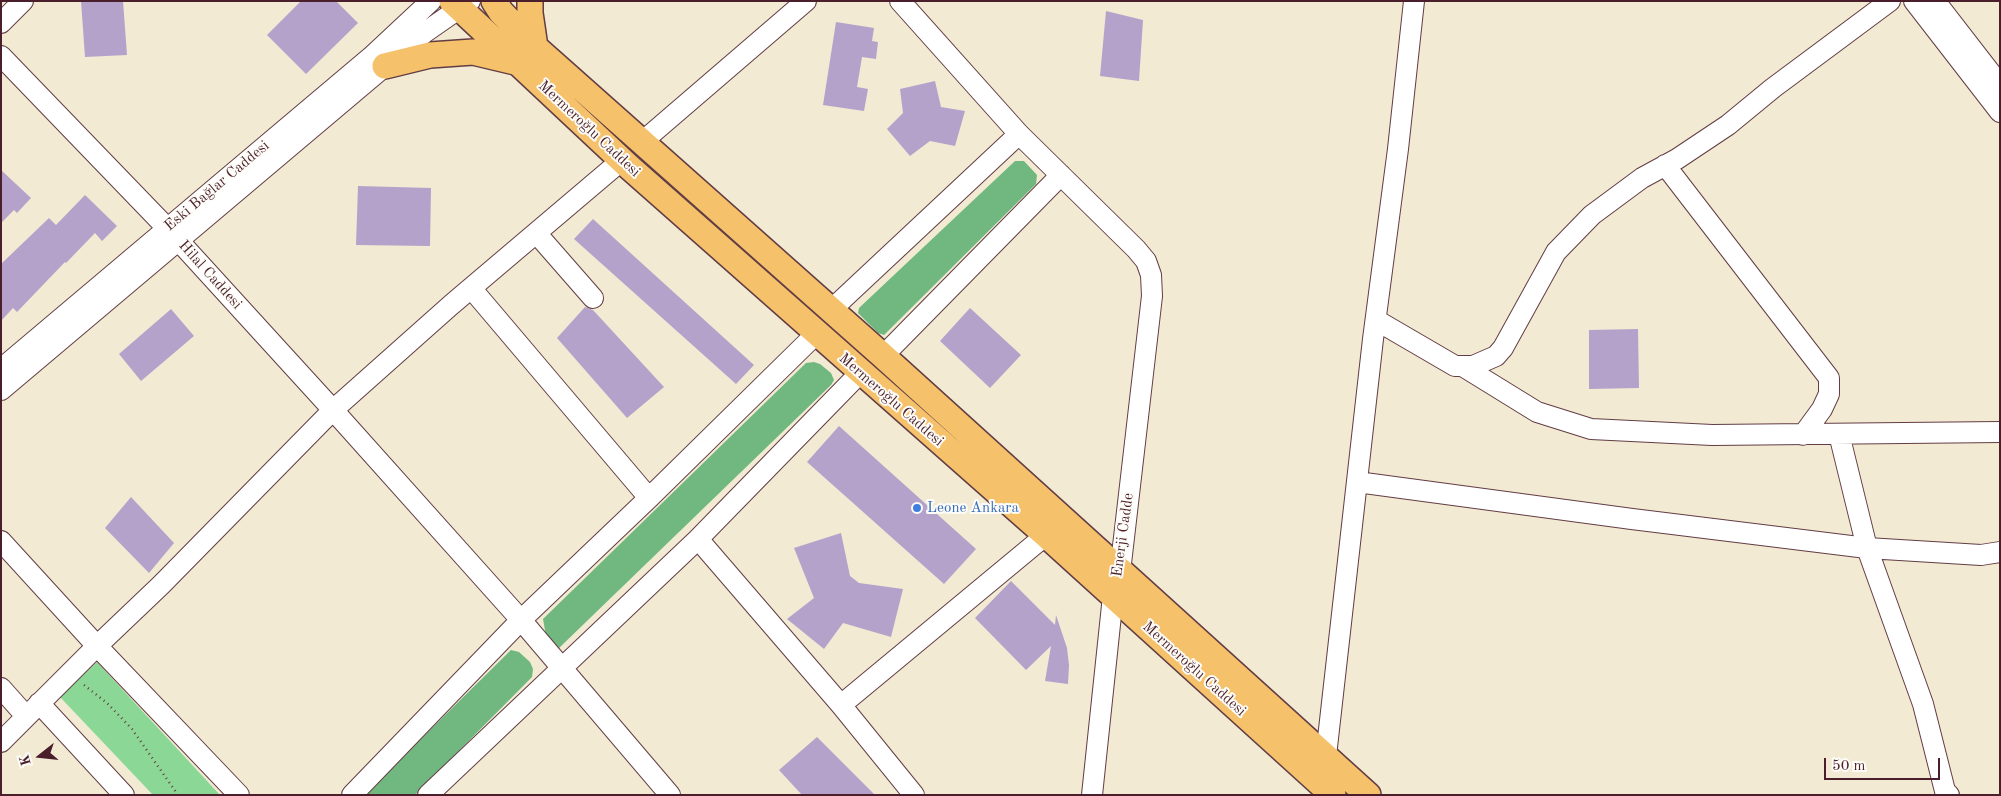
<!DOCTYPE html>
<meta charset="utf-8">
<style>
body{margin:0}
#map{position:relative;width:2001px;height:796px;overflow:hidden;background:#f2ead3;font-family:"Old Standard TT",serif}
canvas{display:block}
.frame{position:absolute;inset:0;border:2px solid #4a1f2b;pointer-events:none}
.north{position:absolute;left:15px;top:731px;width:50px;height:50px;-webkit-text-stroke:4px #fdfcf7;paint-order:stroke;rotate:254deg;font-size:14px;font-weight:700;line-height:20px;text-align:center;color:#4a1f2b}
.north::after{content:'';display:block;margin:auto;width:18px;height:22px;background:#4a1f2b;clip-path:polygon(50% 0,100% 100%,50% 72%,0 100%)}
.scale{position:absolute;left:1824px;top:758px;width:116px;height:22px;box-sizing:border-box;border:2px solid #4a1f2b;border-top:0;padding-left:6px;font-size:15px;line-height:18px;white-space:nowrap;color:#4a1f2b;-webkit-text-stroke:4px #fdfcf7;paint-order:stroke}
</style>
<div id="map">
<canvas width="2001" height="796"></canvas>
<div class="frame"></div>
<div class="north">K</div>
<div class="scale">50 m</div>
</div>
<script>
const ctx = document.querySelector('canvas').getContext('2d');
ctx.lineJoin = 'round';
function fillPath(path, color) { ctx.fillStyle = color; ctx.fill(path, 'evenodd'); }
const shape = rows => new Path2D(rows.map(r => 'M' + r).join(''));
function strokePath(path, color, width, dash) { ctx.strokeStyle = color; ctx.lineWidth = width; ctx.lineCap = dash ? 'butt' : 'round'; ctx.setLineDash(dash || []); ctx.stroke(path); }
function drawText(font, color, halo, rows, align = 'center') {
  ctx.font = font + ' "Old Standard TT",serif'; ctx.lineWidth = 4; ctx.setLineDash([]); ctx.textBaseline = 'middle'; ctx.strokeStyle = halo; ctx.fillStyle = color; for (const [text, x, y, turn = 0] of rows) {
    ctx.save(); ctx.translate(x, y); ctx.rotate((+turn || 0) * Math.PI / 180); ctx.textAlign = isNaN(turn) ? turn : align; if (halo) ctx.strokeText(text, 0, 0); ctx.fillText(text, 0, 0); ctx.restore();
  }
}
const green = shape([
 [97,662,220,795,153,795,60,697]
]);
const forest = shape([
 [1015,161,1024,161,1037,175,1036,184,884,335,878,333,858,313,859,308],
 [814,362,820,364,831,373,834,380,831,385,558,649,546,636,543,619,806,363],
 [511,650,519,652,530,662,533,669,532,677,415,795,364,795]
]);
const building = shape([
 [81,1,123,1,127,55,85,57],
 [301,1,336,1,358,23,306,74,267,35],
 [1106,11,1143,20,1139,81,1100,76],
 [836,22,874,28,872,41,878,42,876,59,862,57,857,87,868,89,864,111,823,105],
 [935,81,941,107,965,111,955,146,930,141,910,156,887,129,903,113,900,89],
 [1,170,31,198,17,213,14,210,1,223],
 [358,186,431,188,430,246,356,245],
 [85,195,117,226,102,241,95,233,66,263,65,262,17,312,13,308,1,321,1,264,49,218,56,225],
 [593,219,754,365,736,384,574,239],
 [585,307,593,310,664,387,627,418,557,338],
 [970,308,1021,355,990,388,940,341],
 [171,309,194,336,141,381,119,354],
 [1638,329,1639,388,1589,389,1589,330],
 [839,426,976,549,944,584,807,462],
 [131,497,174,543,149,573,105,528],
 [841,533,850,576,859,583,903,589,891,637,843,623,824,649,787,619,814,598,794,548],
 [1011,581,1055,625,1056,615,1067,648,1069,665,1068,684,1045,681,1051,646,1026,670,975,618],
 [817,737,875,795,802,795,779,770]
]);
const path = shape([
 [84,685,107,703,132,729,178,795]
]);
const minor = shape([
 [900,1,1019,134,1136,249,1146,261,1151,275,1152,296,1120,572,1113,596,1092,795],
 [1914,1,2000,112],
 [1935,1,2000,85],
 [1,23,23,1],
 [1,56,167,228,333,410,521,620,670,795],
 [642,142,806,1],
 [1665,165,1829,378,1829,394,1822,409,1803,435],
 [537,234,593,298],
 [471,288,649,498],
 [831,310,1019,134],
 [1376,320,1455,366,1473,366,1496,356,1503,348,1556,252,1592,215,1642,178,1677,159,1728,125,1773,88,1890,1],
 [883,356,1061,175],
 [1464,367,1537,412,1591,429,1712,435,2000,432],
 [1,369,371,57,431,1],
 [1,390,424,33,470,1],
 [1839,434,1867,548,1923,704,1945,791,1949,795],
 [1357,482,1632,519,1867,548,1981,555,2000,552],
 [698,539,841,705,914,795],
 [1,541,97,646,239,795],
 [1,688,26,716],
 [39,703,124,795],
 [841,705,1046,535],
 [1,742,97,646,161,585,333,410,451,305,622,160],
 [1326,756,1373,339,1398,149,1414,1],
 [352,795,521,620,649,498,816,334],
 [428,795,698,539,860,373]
]);
const major = shape([
 [452,1,628,166,1046,535,1333,795],
 [494,1,501,12,535,47,883,356,1368,795],
 [530,1,530,13,535,47],
 [385,66,430,55,473,52,515,62]
]);
const markers = [
 [917,508,5,"#3f7fe0"]
];
const streetNames = [
 ["Mermeroğlu Caddesi",589,129,43],
 ["Eski Bağlar Caddesi",217,186,-40],
 ["Hilal Caddesi",210,275,48],
 ["Mermeroğlu Caddesi",891,400,41],
 ["Enerji Cadde",1123,535,-82],
 ["Mermeroğlu Caddesi",1194,669,42]
];
const shopNames = [
 ["Leone Ankara",927,508]
];
fillPath(green, '#8bd896');
fillPath(forest, '#70b87f');
fillPath(building, '#b5a2cb');
strokePath(minor, '#633d44', 22);
strokePath(major, '#633d44', 28);
strokePath(path, '#633d44', 2.5, [1, 4]);
strokePath(minor, '#fff', 20);
strokePath(major, '#f5c16b', 25);
for (const [x, y, r, color] of markers) { const dot = new Path2D(); dot.arc(x, y, r, 0, 2 * Math.PI); ctx.fillStyle = color; ctx.fill(dot); strokePath(dot, '#fdfcf7', 2); }
drawText('15px', '#4a1f2b', '#fdfcf7', streetNames);
drawText('15px', '#366cbe', '#fdfcf7', shopNames, 'left');
</script>
